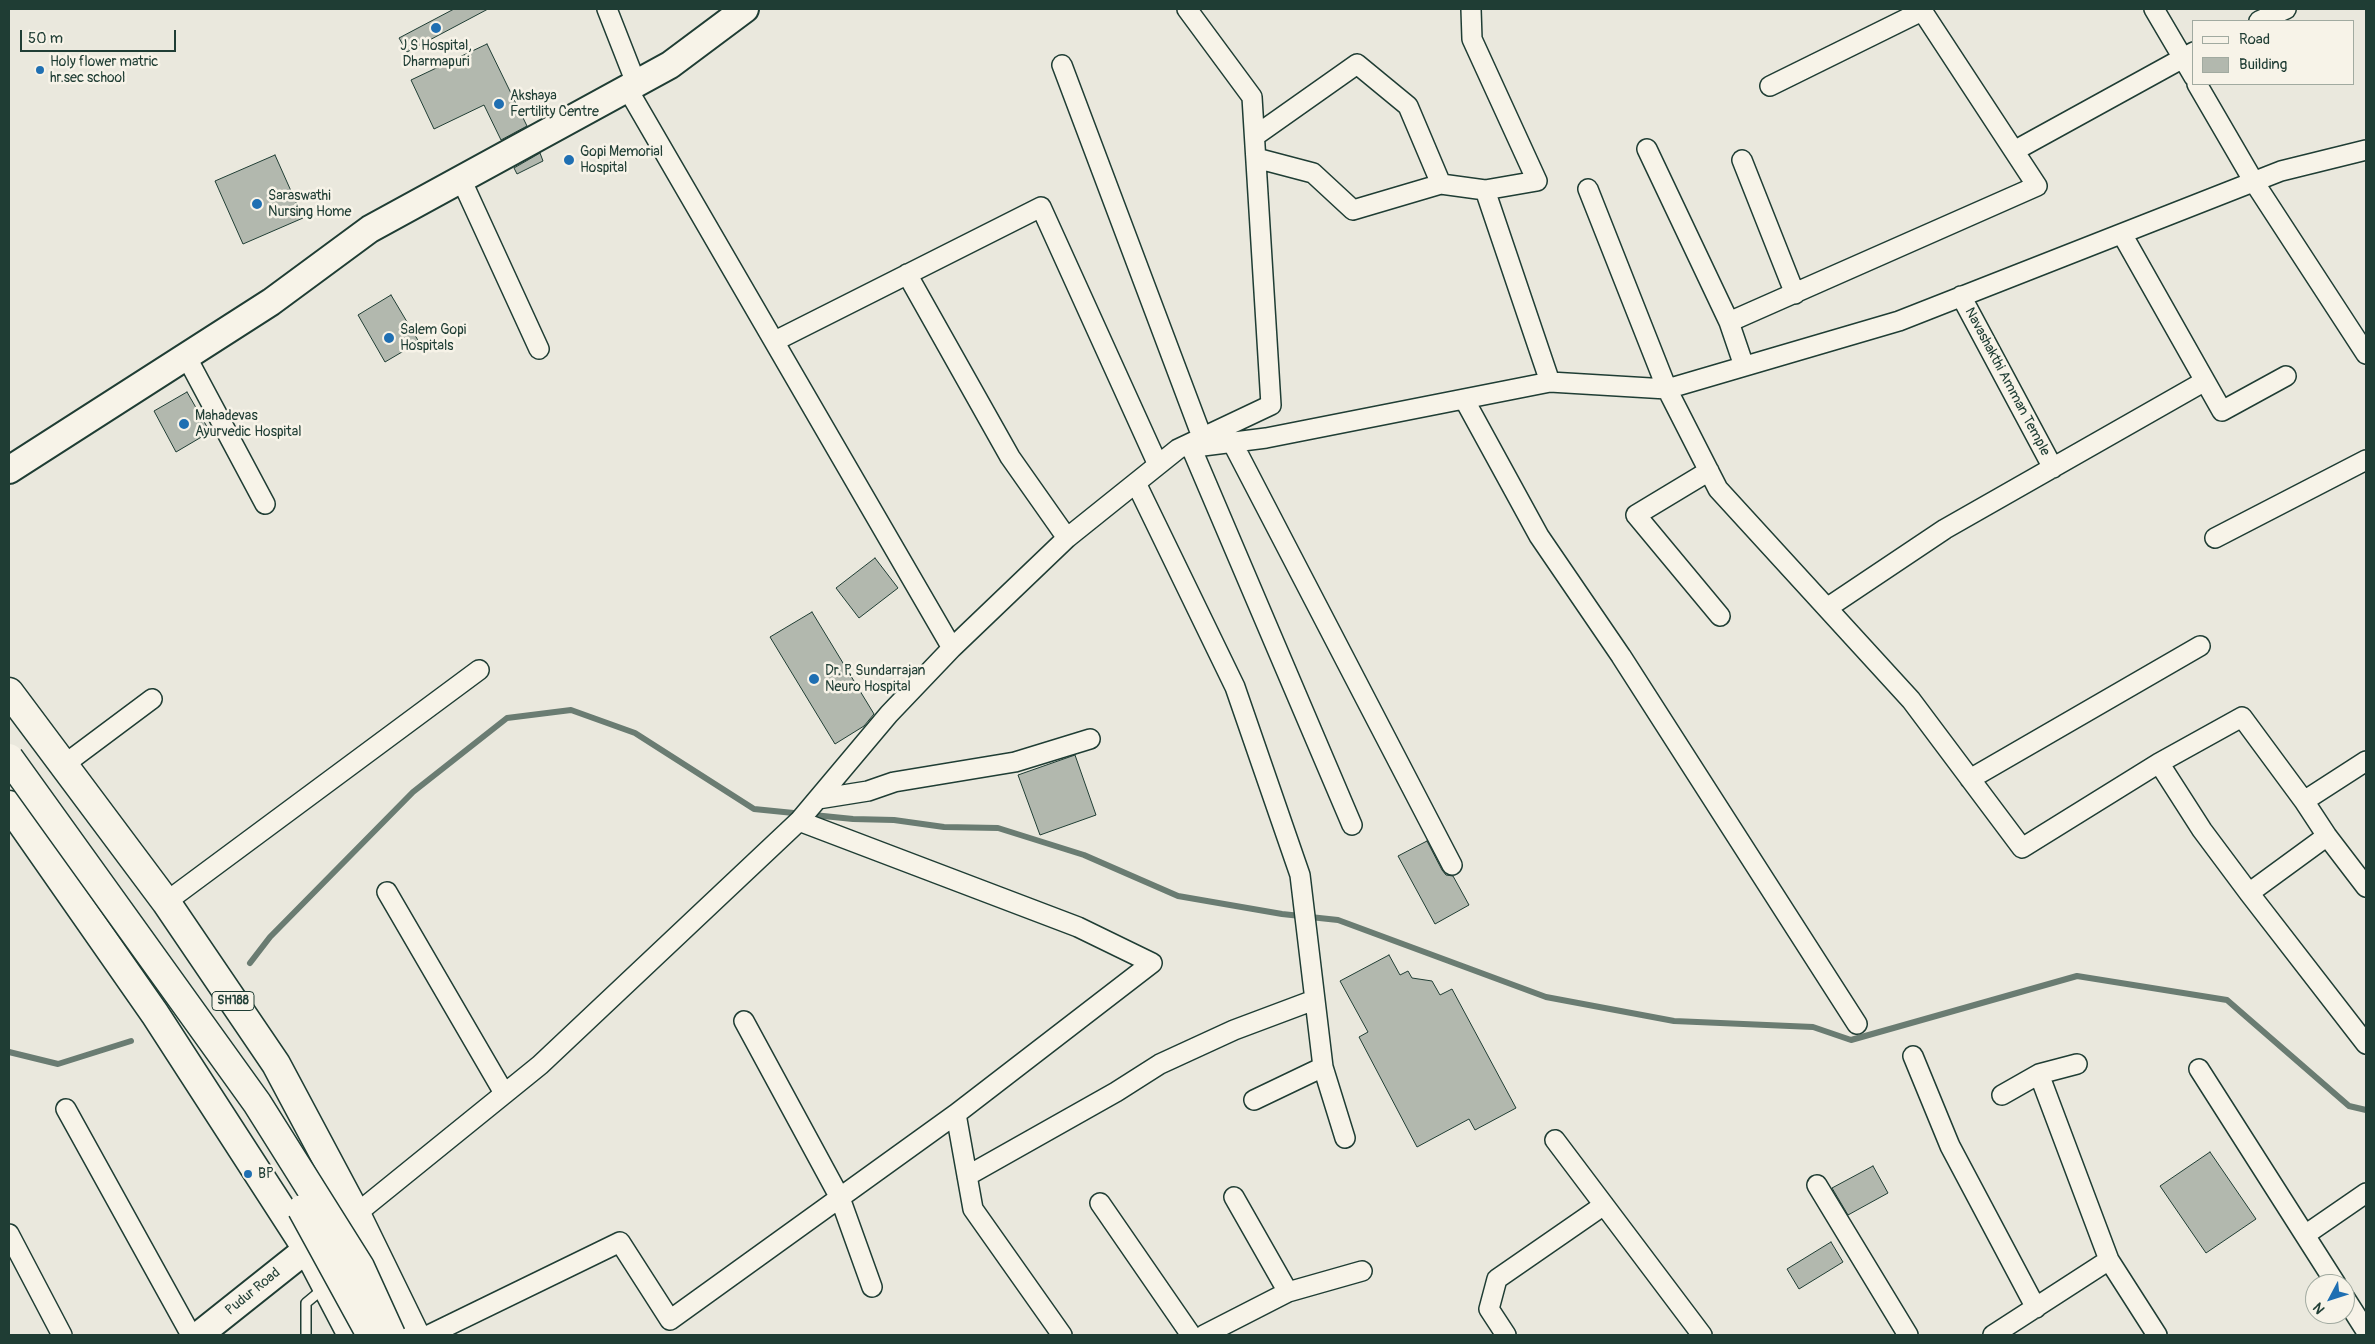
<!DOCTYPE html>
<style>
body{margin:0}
#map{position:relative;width:2375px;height:1344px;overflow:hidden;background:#eae8dd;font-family:Pangolin,sans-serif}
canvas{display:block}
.frame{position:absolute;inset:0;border:10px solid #1f3d34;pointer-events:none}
.legend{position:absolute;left:2192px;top:20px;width:162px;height:65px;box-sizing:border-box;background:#f7f3e8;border:1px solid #a1aaa0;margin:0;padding:6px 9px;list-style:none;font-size:15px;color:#1f3d34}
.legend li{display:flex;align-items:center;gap:10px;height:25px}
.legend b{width:25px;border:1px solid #a1aaa0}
.north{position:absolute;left:2305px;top:1274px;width:50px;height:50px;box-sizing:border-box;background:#f7f3e8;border:1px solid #a1aaa0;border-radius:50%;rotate:230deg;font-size:14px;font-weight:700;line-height:20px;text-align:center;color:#1f3d34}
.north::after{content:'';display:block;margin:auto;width:18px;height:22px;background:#1f6fb2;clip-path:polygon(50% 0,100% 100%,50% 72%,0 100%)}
.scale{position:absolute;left:20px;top:30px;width:156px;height:22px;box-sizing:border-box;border:2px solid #1f3d34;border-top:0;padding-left:6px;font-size:15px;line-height:18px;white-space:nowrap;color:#1f3d34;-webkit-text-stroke:4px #f7f3e8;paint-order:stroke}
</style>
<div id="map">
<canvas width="2375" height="1344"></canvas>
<div class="frame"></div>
<ul class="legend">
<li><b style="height:6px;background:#f7f3e8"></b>Road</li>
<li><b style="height:14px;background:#b2b8ae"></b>Building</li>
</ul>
<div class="north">N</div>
<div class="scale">50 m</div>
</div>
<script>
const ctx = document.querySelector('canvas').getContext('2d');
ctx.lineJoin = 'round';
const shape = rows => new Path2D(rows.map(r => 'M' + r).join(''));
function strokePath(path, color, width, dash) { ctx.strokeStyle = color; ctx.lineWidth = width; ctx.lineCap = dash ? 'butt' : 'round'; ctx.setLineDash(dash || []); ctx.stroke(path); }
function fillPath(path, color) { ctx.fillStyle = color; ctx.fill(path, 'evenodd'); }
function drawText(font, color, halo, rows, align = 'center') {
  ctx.font = font + ' Pangolin,sans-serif'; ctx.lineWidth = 5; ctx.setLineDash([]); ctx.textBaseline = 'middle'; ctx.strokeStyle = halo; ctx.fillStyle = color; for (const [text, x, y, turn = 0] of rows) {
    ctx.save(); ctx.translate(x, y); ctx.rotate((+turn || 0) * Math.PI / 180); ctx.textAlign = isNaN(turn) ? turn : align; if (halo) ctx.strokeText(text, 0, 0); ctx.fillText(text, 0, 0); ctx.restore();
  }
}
const stream = shape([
 [250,963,270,937,413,792,507,718,571,710,635,733,754,809,853,819,894,820,944,827,998,828,1084,855,1178,896,1282,914,1338,920,1546,997,1674,1021,1813,1027,1851,1040,2077,976,2227,1000,2349,1106,2366,1110],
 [9,1052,58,1064,131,1041]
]);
const building = shape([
 [454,9,488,9,407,52,399,38,454,9],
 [487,44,527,126,501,140,484,105,434,129,411,80,487,44],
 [540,153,543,161,517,174,514,168,540,153],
 [275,155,303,218,243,244,215,181,275,155],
 [391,295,419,342,385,362,358,315,391,295],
 [187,392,210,432,176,452,154,411,187,392],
 [875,558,898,588,859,618,836,588,875,558],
 [812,612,874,714,864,726,835,744,770,637,812,612],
 [1075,755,1096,815,1040,835,1018,775,1075,755],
 [1427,841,1442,870,1446,875,1453,876,1469,905,1435,924,1398,856,1427,841],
 [1389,955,1400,975,1408,971,1412,978,1432,981,1440,995,1452,989,1516,1108,1475,1130,1469,1119,1417,1147,1359,1037,1368,1032,1340,981,1389,955],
 [2210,1152,2256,1219,2206,1253,2160,1186,2210,1152],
 [1873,1166,1888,1193,1848,1215,1832,1188,1873,1166],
 [1831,1242,1843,1262,1799,1289,1787,1269,1831,1242]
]);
const lane = shape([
 [306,1335,306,1303,324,1288]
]);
const street = shape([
 [607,9,636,83],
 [2154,9,2194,77],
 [2259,21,2286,9],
 [1062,65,1202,437],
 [2197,84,2254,182,2366,354],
 [1770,86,1922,11],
 [627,88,952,648],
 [1255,136,1357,64,1408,106,1441,184],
 [1647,149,1729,322],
 [2014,151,2194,52],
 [1256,158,1313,173,1353,210,1441,184,1485,190,1537,181,1472,39,1471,9],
 [1742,160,1795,294],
 [461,179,539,349],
 [1588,189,1667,389,1718,489,1911,700,2022,848,2159,763,2242,717,2304,801,2366,761],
 [1485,190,1550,382],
 [2122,234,2222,411,2286,376],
 [907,274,1010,457,1067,538],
 [1961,296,2053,468],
 [775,341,1041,207,1158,465],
 [186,356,265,504],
 [1744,366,1729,322,2037,186,1921,9],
 [1464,399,1539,536,1621,656,1857,1024],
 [1232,442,1452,865],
 [1191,447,1352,825],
 [1195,447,1266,438,1550,382,1667,389,1899,321,2281,171,2366,150],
 [1709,471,1636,515,1720,616],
 [1136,483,1235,687,1300,875,1323,1067,1345,1138],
 [2215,538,2366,460],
 [1827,608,1945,529,2205,381],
 [2159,763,2202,830,2249,893,2366,1044],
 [65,764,152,699],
 [1970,779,2200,646],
 [818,799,868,791,894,782,1015,762,1090,739],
 [2304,801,2327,836,2366,887],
 [799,821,1078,927,1152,963,956,1114],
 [387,892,504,1093],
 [2249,893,2327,836],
 [166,902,479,670],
 [744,1021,840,1198,872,1287],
 [1913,1056,1950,1146,2036,1308],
 [2199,1069,2336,1284],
 [2039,1074,2109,1260],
 [2002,1095,2039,1074,2077,1064],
 [1254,1100,1323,1067],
 [66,1109,191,1335],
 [1555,1140,1702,1335],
 [967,1176,1116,1092,1160,1064,1234,1030,1314,1000],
 [1817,1185,1908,1335],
 [1234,1197,1288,1292],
 [1100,1203,1191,1335],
 [356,1214,540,1065,799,821,889,714,952,648,1067,538,1178,449,1271,405,1252,97,1187,9],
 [9,1234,62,1335],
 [2305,1235,2366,1193],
 [2345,1298,2366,1331],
 [429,1335,620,1242,670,1320,956,1114,973,1209,1062,1335],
 [1204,1335,1288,1292,1362,1271],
 [1506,1335,1489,1309,1497,1279,1604,1205],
 [1993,1335,2109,1260,2157,1335]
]);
const secondary = shape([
 [9,470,271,302,370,229,670,65,745,9],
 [199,1335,307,1249]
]);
const primary = shape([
 [9,692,166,902,276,1064,356,1214,415,1335],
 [9,805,155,1014,307,1249,352,1335]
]);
const primaryBridge = shape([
 [9,758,257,1103,360,1267,391,1335],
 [302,1209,371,1335]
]);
const markers = [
 [436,28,6,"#1f6fb2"],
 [40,70,5,"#1f6fb2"],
 [499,104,6,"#1f6fb2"],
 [569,160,6,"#1f6fb2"],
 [257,204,6,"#1f6fb2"],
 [389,338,6,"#1f6fb2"],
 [184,424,6,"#1f6fb2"],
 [814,679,6,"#1f6fb2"],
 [248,1174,5,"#1f6fb2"]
];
const shields = [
 [233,1001,42]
];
const shieldNames = [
 ["SH188",233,1001]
];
const poiNames = [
 ["J S Hospital,",436,46,"center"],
 ["Dharmapuri",436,62,"center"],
 ["Holy flower matric",50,62],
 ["hr.sec school",50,78],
 ["Akshaya",510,96],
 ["Fertility Centre",510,112],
 ["Gopi Memorial",580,152],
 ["Hospital",580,168],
 ["Saraswathi",268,196],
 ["Nursing Home",268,212],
 ["Salem Gopi",400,330],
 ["Hospitals",400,346],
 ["Mahadevas",195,416],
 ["Ayurvedic Hospital",195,432],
 ["Dr. P. Sundarrajan",825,671],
 ["Neuro Hospital",825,687],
 ["BP",258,1174]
];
const streetNames = [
 ["Navashakthi Amman Temple",2007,382,62],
 ["Pudur Road",253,1292,-39]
];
strokePath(stream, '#6a7c72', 6);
fillPath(building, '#b2b8ae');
strokePath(building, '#1f3d34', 1);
strokePath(lane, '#1f3d34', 12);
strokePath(street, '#1f3d34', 22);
strokePath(secondary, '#1f3d34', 30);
strokePath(primary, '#1f3d34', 31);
strokePath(lane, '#f7f3e8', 9);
strokePath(street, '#f7f3e8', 19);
strokePath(secondary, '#f7f3e8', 26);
strokePath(primary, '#f7f3e8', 28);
strokePath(primaryBridge, '#1f3d34', 31, []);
strokePath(primaryBridge, '#f7f3e8', 28);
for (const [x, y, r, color] of markers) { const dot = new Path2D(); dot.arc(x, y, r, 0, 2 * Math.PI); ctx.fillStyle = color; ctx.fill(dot); strokePath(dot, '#f7f3e8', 2); }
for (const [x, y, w] of shields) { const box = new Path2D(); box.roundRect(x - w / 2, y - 9.5, w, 19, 4); ctx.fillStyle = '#f7f3e8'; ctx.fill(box); strokePath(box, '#1f3d34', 1); }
drawText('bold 12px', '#1f3d34', null, shieldNames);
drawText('14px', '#1f3d34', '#f7f3e8', poiNames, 'left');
drawText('14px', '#1f3d34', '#f7f3e8', streetNames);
</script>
